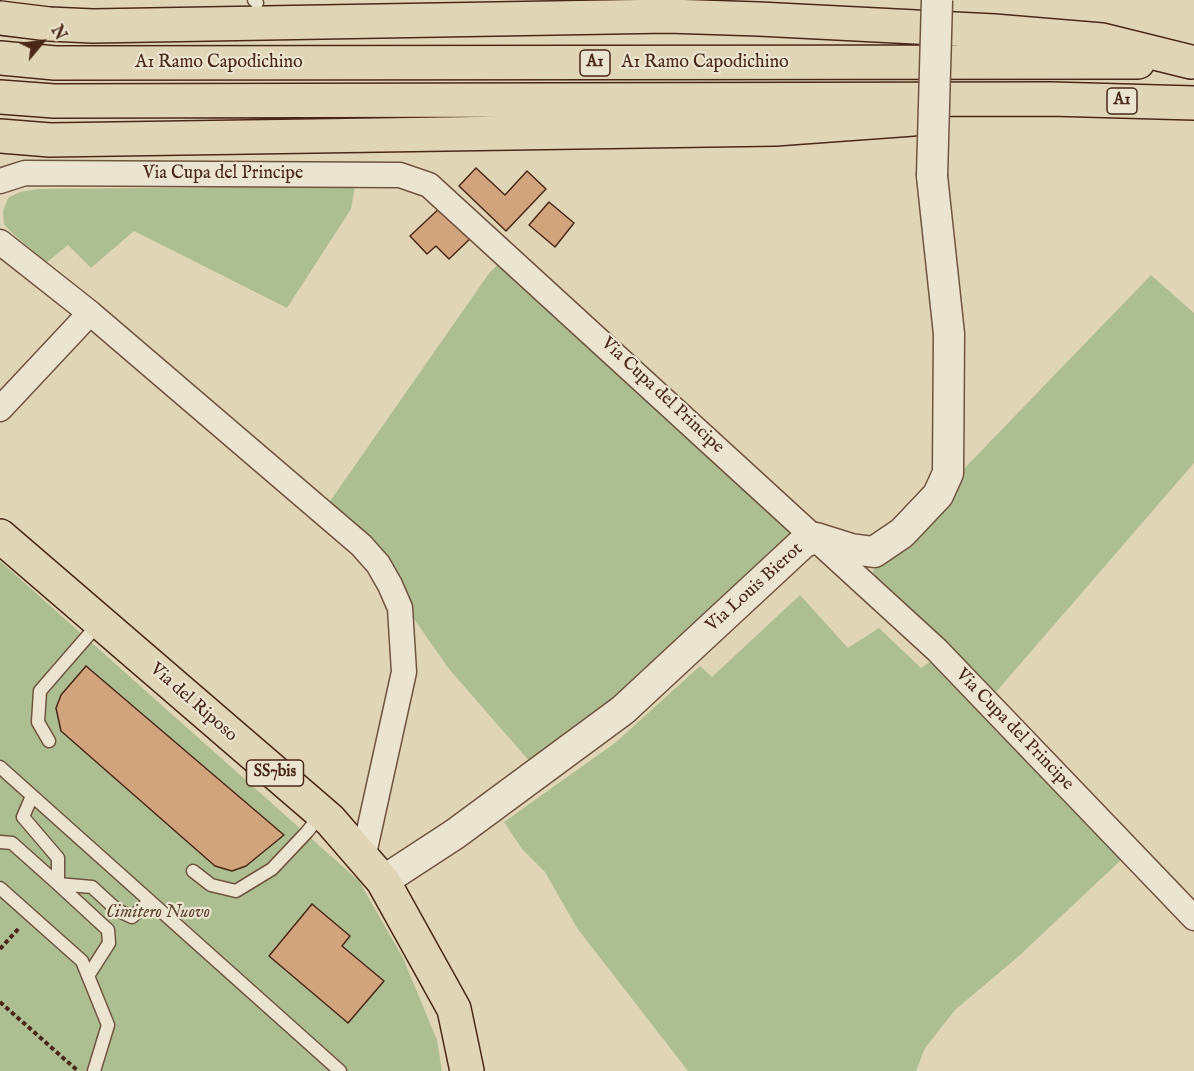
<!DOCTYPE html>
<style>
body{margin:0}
#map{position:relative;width:1194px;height:1071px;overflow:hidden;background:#e0d6b7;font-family:"IM FELL English",serif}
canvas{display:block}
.north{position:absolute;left:12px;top:12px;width:60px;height:60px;-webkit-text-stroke:4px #ebe4d0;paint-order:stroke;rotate:61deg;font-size:16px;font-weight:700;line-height:24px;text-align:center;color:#4a2818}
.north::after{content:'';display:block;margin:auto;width:21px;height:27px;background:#4a2818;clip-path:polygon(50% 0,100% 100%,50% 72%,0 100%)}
</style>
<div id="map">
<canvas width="1194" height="1071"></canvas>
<div class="north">N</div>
</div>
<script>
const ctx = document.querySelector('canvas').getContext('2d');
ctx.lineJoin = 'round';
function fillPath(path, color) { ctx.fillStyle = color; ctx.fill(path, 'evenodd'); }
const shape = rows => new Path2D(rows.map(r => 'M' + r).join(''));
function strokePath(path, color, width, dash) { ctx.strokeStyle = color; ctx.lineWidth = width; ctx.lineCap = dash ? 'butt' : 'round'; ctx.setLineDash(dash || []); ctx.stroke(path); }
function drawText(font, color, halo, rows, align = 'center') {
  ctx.font = font + ' "IM FELL English",serif'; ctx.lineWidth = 4.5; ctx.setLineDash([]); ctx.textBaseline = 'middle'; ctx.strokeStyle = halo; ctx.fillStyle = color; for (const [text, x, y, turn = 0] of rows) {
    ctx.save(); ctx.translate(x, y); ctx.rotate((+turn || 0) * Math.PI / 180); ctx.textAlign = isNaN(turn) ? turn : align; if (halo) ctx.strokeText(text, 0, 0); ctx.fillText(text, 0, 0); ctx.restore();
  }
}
const green = shape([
 [355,186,351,209,287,308,134,231,91,268,68,245,46,263,9,230,4,224,3,211,8,198,20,192,39,189],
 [505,258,797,529,619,694,531,763,449,669,400,599,383,549,328,504,490,272],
 [1151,275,1194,313,1194,463,996,692,874,580,873,570,907,544,956,477],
 [0,561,359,881,403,958,437,1040,442,1071,0,1071],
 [800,595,848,648,879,628,921,668,935,658,1122,859,1019,956,955,1010,925,1048,916,1071,688,1071,577,928,545,872,522,849,504,822,615,743,700,666,712,677]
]);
const building = shape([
 [476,168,505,195,527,171,546,189,506,231,459,186,476,168],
 [549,202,574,223,555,247,529,225,549,202],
 [444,204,474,235,449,259,436,246,427,254,410,236,444,204],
 [86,666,284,835,246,866,232,871,215,866,61,731,56,708,61,695,86,666],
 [312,904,350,936,342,946,384,981,348,1023,269,956,312,904]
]);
const path = shape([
 [0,949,20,927],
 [0,1002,78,1071]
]);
const service = shape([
 [254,0,257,3],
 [49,741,38,722,40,691,99,623],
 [0,767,340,1071],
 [32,796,23,817,58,858,58,884,108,930,109,943,88,976],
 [0,842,12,843,58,884,92,887,117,910,132,917,150,901],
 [193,871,211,885,236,891,272,869,307,832,321,814],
 [0,888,82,961,108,1025,94,1071]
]);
const minor = shape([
 [0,181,25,173,400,175,429,185,937,650,1194,918],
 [0,242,90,313,0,409],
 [90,313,361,545,378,564,390,585,400,608,404,672,363,858]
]);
const tertiary = shape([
 [383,881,455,834,623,710,804,542,816,538,851,549,874,552,902,533,938,495,948,473,949,334,932,176]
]);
const primary = shape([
 [0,536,330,820,383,881,454,1009,467,1071]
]);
const motorway = shape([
 [0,18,49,24,93,26,668,16,759,19,994,31,1102,40,1191,62],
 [0,58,55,63,1138,62],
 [0,97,54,101,1051,99,1194,103],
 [0,136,50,140,775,129,913,119]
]);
const tertiaryBridge = shape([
 [932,176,937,0]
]);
const shields = [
 [595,63,30],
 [1122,101,30],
 [275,773,57]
];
const shieldNames = [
 ["A1",595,63],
 ["A1",1122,101],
 ["SS7bis",275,773]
];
const streetNames = [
 ["A1 Ramo Capodichino",219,63],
 ["A1 Ramo Capodichino",705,63],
 ["Via Cupa del Principe",223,174],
 ["Via Cupa del Principe",662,396,43],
 ["Via Louis Bierot",755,588,-42],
 ["Via del Riposo",193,703,41],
 ["Via Cupa del Principe",1014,730,46]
];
const parkNames = [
 ["Cimitero Nuovo",158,913]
];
fillPath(green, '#adbf92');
fillPath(building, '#d1a47e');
strokePath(building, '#4a2818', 1.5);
strokePath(service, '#705440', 15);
strokePath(minor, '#705440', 27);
strokePath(tertiary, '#705440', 33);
strokePath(primary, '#4a2818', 36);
strokePath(motorway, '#4a2818', 36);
strokePath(path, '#4a2818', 4, [4.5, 3]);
strokePath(service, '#ebe4d0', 12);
strokePath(minor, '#ebe4d0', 24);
strokePath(tertiary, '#ebe4d0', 30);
strokePath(primary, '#e0d6b7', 33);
strokePath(motorway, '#e0d6b7', 33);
strokePath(tertiaryBridge, '#705440', 33, []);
strokePath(tertiaryBridge, '#ebe4d0', 30);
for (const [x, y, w] of shields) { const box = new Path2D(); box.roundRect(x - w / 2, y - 13, w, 26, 4.5); ctx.fillStyle = '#ebe4d0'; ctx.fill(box); strokePath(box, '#4a2818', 1.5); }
drawText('bold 16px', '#4a2818', null, shieldNames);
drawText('18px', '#4a2818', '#ebe4d0', streetNames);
drawText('italic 18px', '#5e4630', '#ebe4d0', parkNames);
</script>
